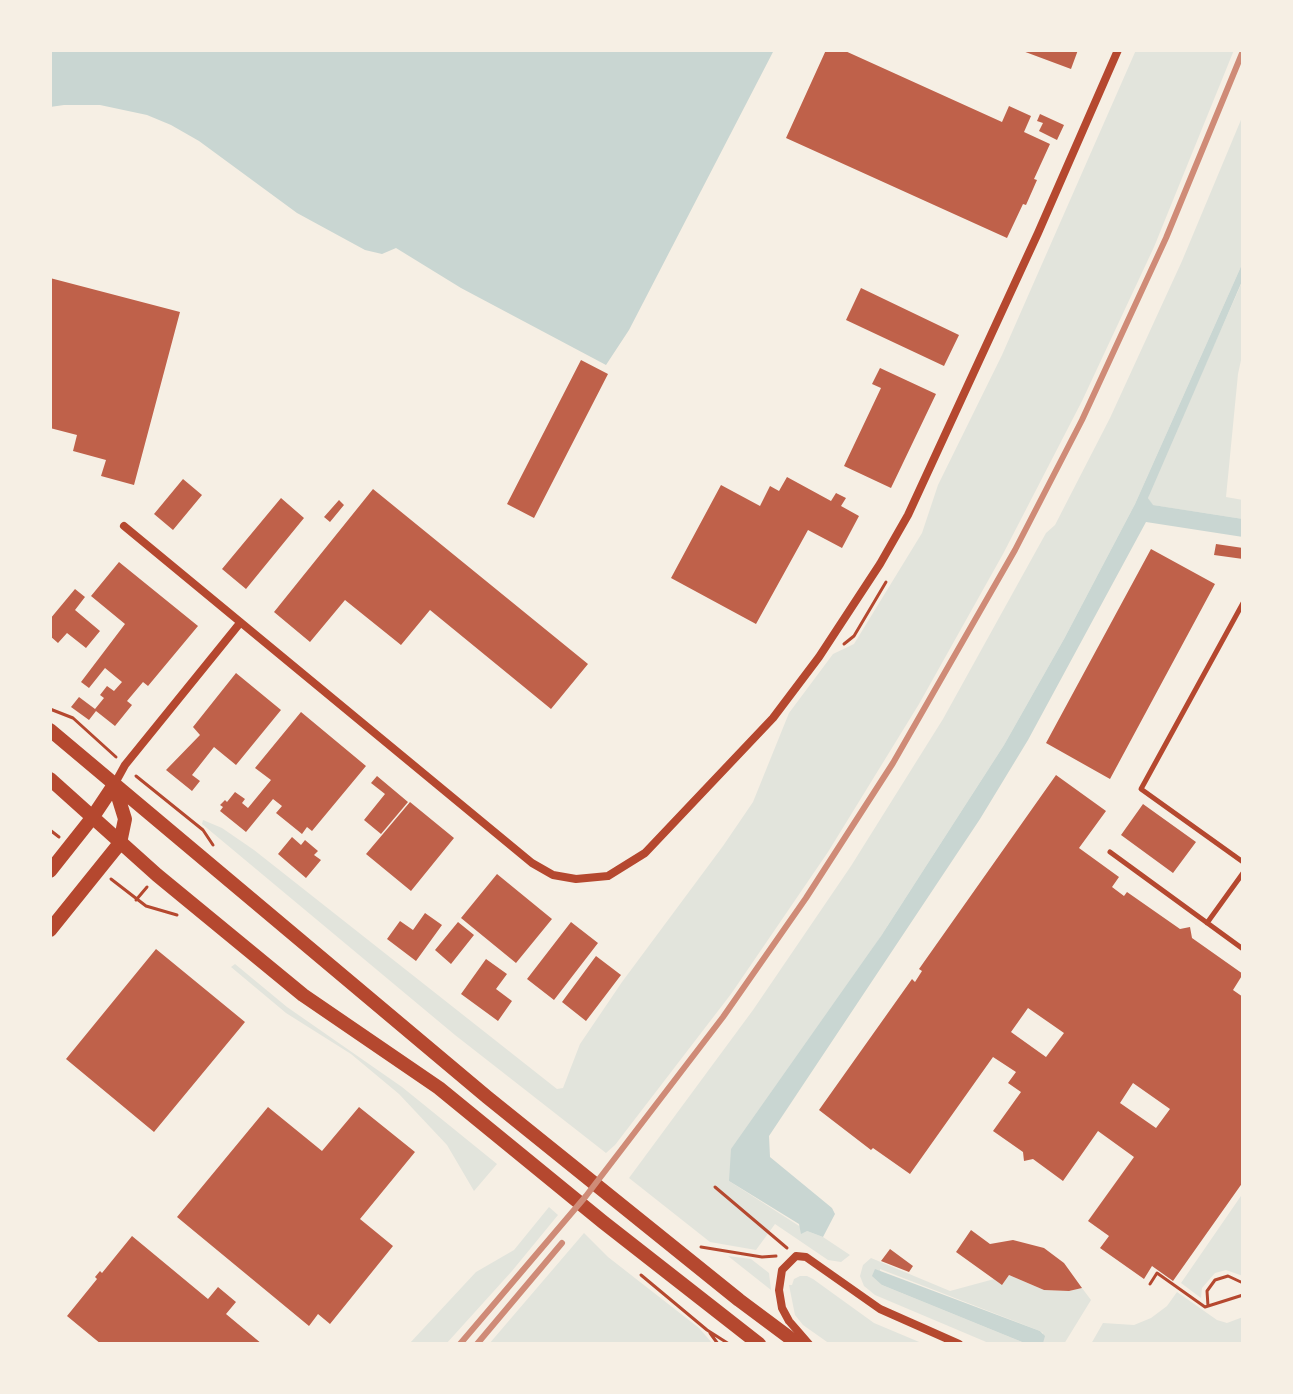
<!DOCTYPE html>
<style>
body{margin:0}
#map{position:relative;width:1293px;height:1394px;overflow:hidden;background:#f6efe4;font-family:Ubuntu,sans-serif}
canvas{display:block}
.frame{position:absolute;inset:0;border:52px solid #f6efe4;pointer-events:none}
</style>
<div id="map">
<canvas width="1293" height="1394"></canvas>
<div class="frame"></div>
</div>
<script>
const ctx = document.querySelector('canvas').getContext('2d');
ctx.lineJoin = 'round';
function fillPath(path, color) { ctx.fillStyle = color; ctx.fill(path, 'evenodd'); }
const shape = rows => new Path2D(rows.map(r => 'M' + r).join(''));
function strokePath(path, color, width, dash) { ctx.strokeStyle = color; ctx.lineWidth = width; ctx.lineCap = dash ? 'butt' : 'round'; ctx.setLineDash(dash || []); ctx.stroke(path); }
const green = shape([
 [1136,50,1234,50,1154,247,1082,401,1003,554,919,704,828,852,731,994,615,1145,606,1153,455,1035,202,824,203,820,222,828,254,850,557,1089,563,1088,580,1044,622,982,723,846,753,802,789,713,833,654,854,644,922,533,938,485,1002,355],
 [1243,115,1243,262,1135,504,1064,639,1004,745,881,936,729,1181,807,1231,823,1237,850,1255,841,1262,828,1260,775,1224,756,1250,710,1242,629,1178,753,1010,851,866,943,719,1046,533,1055,525,1110,418,1182,261],
 [1243,280,1243,351,1238,374,1226,497,1243,500,1243,519,1152,505,1148,498,1149,491],
 [235,964,287,1007,402,1087,497,1164,474,1191,447,1145,399,1094,351,1054,286,1013,231,967],
 [1243,1193,1243,1276,1226,1270,1215,1273,1202,1288,1201,1298,1181,1283],
 [549,1207,558,1215,512,1271,446,1344,409,1344,476,1272,514,1250],
 [584,1233,608,1257,699,1328,713,1344,489,1344],
 [728,1256,751,1259,769,1273,771,1290],
 [871,1258,950,1291,1009,1275,1044,1290,1069,1291,1082,1288,1091,1300,1064,1344,1042,1344,1043,1333,1040,1331,880,1269,882,1285,1027,1344,991,1344,875,1295,864,1286,860,1276,863,1265],
 [800,1276,807,1276,813,1279,874,1323,924,1344,830,1344,803,1325,795,1315,789,1285,792,1285,794,1279],
 [1177,1292,1217,1320,1227,1323,1243,1317,1243,1344,1091,1344,1103,1323,1134,1325,1151,1318,1167,1306]
]);
const water = shape([
 [50,50,774,50,629,330,606,365,461,288,396,248,382,254,365,250,297,213,199,141,171,125,147,115,100,105,64,105,50,107],
 [1243,262,1243,279,1148,498,1153,505,1243,519,1243,537,1146,522,1028,740,980,819,769,1136,770,1157,832,1208,835,1214,823,1237,807,1231,801,1234,799,1224,729,1181,731,1149,881,936,1004,745,1064,639,1135,504],
 [875,1269,1040,1331,1045,1336,1043,1343,1027,1344,882,1285,872,1276]
]);
const building = shape([
 [826,50,843,50,1002,122,1009,106,1031,116,1024,132,1050,144,1034,179,1037,180,1026,205,1023,204,1007,238,786,138],
 [1020,50,1078,50,1071,69],
 [1040,114,1064,125,1057,140,1039,131,1043,123,1037,121],
 [50,278,180,312,134,485,101,476,106,460,73,451,77,435,50,428],
 [861,288,959,335,944,366,846,320],
 [581,360,608,374,534,518,507,504],
 [880,368,936,394,891,488,844,466,881,388,872,384],
 [787,477,831,501,836,493,846,498,841,506,859,516,842,548,808,530,756,624,671,578,721,485,760,506,770,486,779,491],
 [183,479,202,495,173,530,154,514],
 [373,489,588,664,551,709,430,610,401,645,345,600,310,642,274,612],
 [281,498,304,518,246,589,222,569],
 [339,500,344,505,330,522,324,517],
 [1216,544,1243,548,1243,559,1214,555],
 [1151,549,1215,584,1110,779,1046,743],
 [119,562,198,626,148,686,143,682,127,701,132,705,115,726,96,711,89,720,71,707,79,697,95,709,104,698,100,695,107,686,114,691,122,682,105,668,89,688,81,682,125,624,91,596],
 [75,589,85,597,75,610,100,631,86,648,67,633,58,643,50,636,50,619],
 [236,673,281,710,236,765,214,747,192,775,200,781,192,791,166,770,200,735,193,727],
 [301,712,366,766,312,831,307,827,302,834,276,813,282,806,273,799,246,832,220,811,223,807,220,805,225,800,227,802,235,792,245,799,242,803,248,808,271,780,255,768],
 [1056,775,1106,811,1079,848,1119,877,1112,887,1124,896,1127,892,1180,929,1190,927,1192,938,1243,974,1233,990,1243,997,1243,1182,1173,1281,1152,1266,1144,1279,1100,1248,1109,1236,1088,1221,1134,1157,1098,1131,1063,1181,1033,1159,1024,1161,1023,1152,993,1131,1021,1092,1008,1083,1016,1072,993,1057,910,1174,873,1148,871,1150,819,1110,912,979,915,982,922,971,919,969],
 [1028,1008,1064,1033,1046,1057,1011,1032],
 [1133,1083,1170,1109,1156,1128,1120,1103],
 [377,776,408,802,381,834,364,820,385,794,371,783],
 [410,802,454,838,411,891,366,854],
 [1143,804,1196,842,1173,873,1121,835],
 [292,837,301,845,305,840,318,851,314,855,321,860,306,878,278,854],
 [497,874,552,919,516,963,461,918],
 [425,913,442,925,416,961,387,939,400,921,413,930],
 [458,922,474,935,451,964,435,950],
 [571,922,598,943,554,1000,527,979],
 [156,949,245,1022,154,1132,66,1059],
 [596,956,621,975,586,1021,562,1002],
 [486,959,507,974,496,989,512,1001,498,1021,461,994],
 [268,1107,322,1151,359,1107,415,1152,360,1219,393,1246,330,1324,318,1314,309,1326,177,1217],
 [971,1230,990,1244,1013,1240,1044,1248,1064,1263,1082,1288,1069,1291,1044,1290,1009,1275,1002,1285,956,1252],
 [132,1236,208,1299,218,1287,236,1302,226,1314,262,1344,101,1344,67,1316,97,1279,95,1277,100,1271,102,1273],
 [890,1249,913,1266,909,1272,881,1261]
]);
const path = shape([
 [844,644,854,636,886,582],
 [50,709,73,718,116,757],
 [136,776,203,830,213,845],
 [50,830,59,837],
 [111,879,146,906,177,915],
 [136,900,147,887],
 [715,1187,787,1248],
 [701,1247,762,1257,776,1256],
 [641,1275,707,1330,729,1344],
 [1150,1284,1157,1273,1205,1307,1243,1295],
 [1208,1306,1207,1291,1215,1280,1228,1276,1243,1283],
 [710,1333,718,1344]
]);
const service = shape([
 [1243,603,1141,789,1243,862],
 [1110,852,1243,949],
 [1207,923,1243,873]
]);
const minor = shape([
 [124,526,532,863,553,875,576,879,608,876,645,853,773,718,819,657,880,564,908,515,1038,233,1118,50],
 [114,785,125,765,240,623],
 [809,1344,789,1321,782,1308,779,1290,782,1270,796,1256,806,1257,880,1309,959,1344]
]);
const secondary = shape([
 [50,730,487,1097,739,1300,798,1344],
 [50,779,157,875,303,995,439,1088,603,1222,759,1344],
 [50,871,92,818,114,785],
 [50,930,120,843,125,819,116,790]
]);
const rail = shape([
 [460,1344,586,1196,723,1017,806,898,893,763,1015,550,1082,420,1166,238,1243,51],
 [477,1344,562,1243]
]);
fillPath(green, '#e2e4dc');
fillPath(water, '#c9d6d2');
fillPath(building, '#bf614a');
strokePath(path, '#b5482f', 3);
strokePath(service, '#b5482f', 5);
strokePath(minor, '#b5482f', 8);
strokePath(secondary, '#b5482f', 14);
strokePath(rail, '#cf8b77', 6);
</script>
